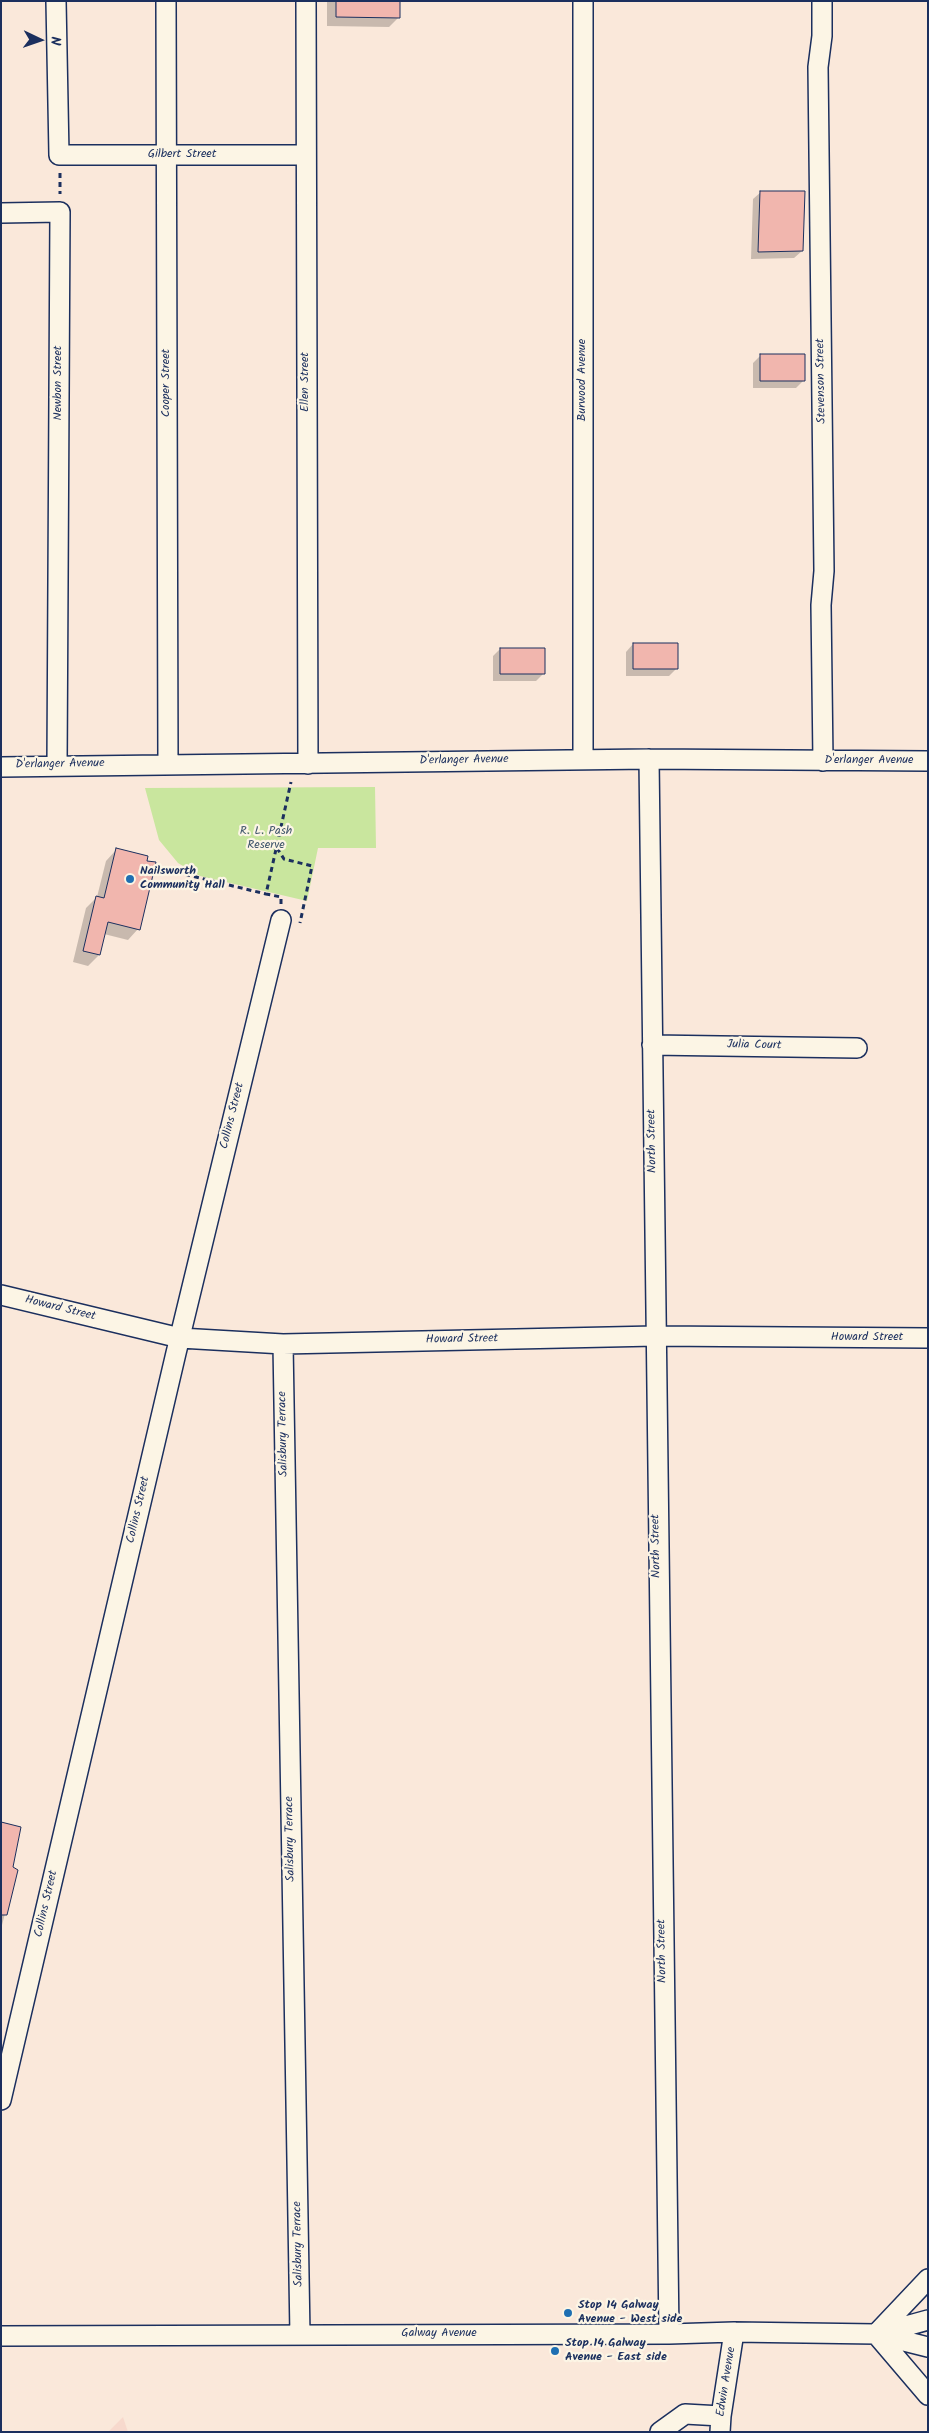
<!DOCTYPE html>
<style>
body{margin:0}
#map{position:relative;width:929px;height:2433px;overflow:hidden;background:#fae8da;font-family:Kalam,sans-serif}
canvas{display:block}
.frame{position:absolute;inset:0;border:2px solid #1b2f5e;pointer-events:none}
.north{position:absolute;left:15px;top:15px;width:50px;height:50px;-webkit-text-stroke:4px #fcf5e5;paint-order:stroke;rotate:93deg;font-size:14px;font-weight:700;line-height:20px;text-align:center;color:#1b2f5e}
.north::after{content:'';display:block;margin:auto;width:18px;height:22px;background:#1b2f5e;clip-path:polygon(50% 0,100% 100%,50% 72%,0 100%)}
</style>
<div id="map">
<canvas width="929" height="2433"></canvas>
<div class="frame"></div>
<div class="north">N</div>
</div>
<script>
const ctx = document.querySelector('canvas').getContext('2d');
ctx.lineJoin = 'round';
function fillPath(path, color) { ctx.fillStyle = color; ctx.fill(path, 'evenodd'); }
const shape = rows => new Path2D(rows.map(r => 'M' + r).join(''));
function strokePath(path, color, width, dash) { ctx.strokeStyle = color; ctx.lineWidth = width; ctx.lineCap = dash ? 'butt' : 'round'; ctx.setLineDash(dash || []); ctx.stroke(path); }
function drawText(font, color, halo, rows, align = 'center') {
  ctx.font = font + ' Kalam,sans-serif'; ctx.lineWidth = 4.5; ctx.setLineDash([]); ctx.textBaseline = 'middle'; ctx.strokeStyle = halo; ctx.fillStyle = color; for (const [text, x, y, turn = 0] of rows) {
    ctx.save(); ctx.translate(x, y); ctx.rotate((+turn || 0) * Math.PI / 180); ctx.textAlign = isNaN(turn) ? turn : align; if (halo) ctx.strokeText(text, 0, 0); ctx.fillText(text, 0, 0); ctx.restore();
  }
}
const built = shape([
 [123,2417,128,2432,108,2432]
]);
const green = shape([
 [375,787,376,848,318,848,307,901,200,876,178,863,159,840,145,788]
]);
const shadow = shape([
 [327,1,399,1,399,17,389,27,327,26],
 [761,192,802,251,794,258,751,259,753,199],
 [760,356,804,380,796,388,753,388,753,363],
 [633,644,676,669,669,676,626,676,626,652],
 [500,649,543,674,536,681,493,681,493,656],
 [116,850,138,929,128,940,104,934,99,955,88,966,73,962,86,908,97,897,106,861],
 [1,1823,11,1868,16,1871,1,1929]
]);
const building = shape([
 [336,1,400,1,400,18,336,17,336,1],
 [760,191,805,191,803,251,758,252,760,191],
 [760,354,805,354,805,381,760,381,760,354],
 [633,643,678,643,678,669,633,669,633,643],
 [500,648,545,648,545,674,500,674,500,648],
 [116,848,148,856,147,861,156,862,140,930,108,922,100,955,83,951,96,896,104,898,116,848],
 [1,1822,21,1827,13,1867,18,1870,7,1915,1,1915,1,1822]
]);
const path = shape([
 [60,173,60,194],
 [277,848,284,859,312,866,300,923],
 [159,868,266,894],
 [281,904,281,897,266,894,291,782]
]);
const minor = shape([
 [56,1,59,155,305,155],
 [166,1,168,764],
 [306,1,308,764],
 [822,1,822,36,818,67,824,571,821,605,823,761],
 [1,213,60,212,57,765],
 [649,759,669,2334],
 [583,760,583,1],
 [1,767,649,759,928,761],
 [652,1045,857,1048],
 [1,1295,180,1338,283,1344,655,1336,928,1338],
 [283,1344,300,2335],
 [1,2100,176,1353,281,920],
 [876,2334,928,2395],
 [876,2334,928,2279],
 [877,2334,928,2320],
 [1,2336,669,2334,734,2332,876,2334,928,2347],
 [660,2432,685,2414,721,2416],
 [720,2432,721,2416,734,2332]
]);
const markers = [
 [130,879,5,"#1f6fb2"],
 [568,2313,5,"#1f6fb2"],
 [555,2351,5,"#1f6fb2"]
];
const streetNames = [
 ["Gilbert Street",182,155],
 ["Burwood Avenue",583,380,-90],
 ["Stevenson Street",822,381,-91],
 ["Ellen Street",306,382,-90],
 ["Newbon Street",59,383,-90],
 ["Cooper Street",167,383,-90],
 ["D'erlanger Avenue",464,761,-1],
 ["D'erlanger Avenue",869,761],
 ["D'erlanger Avenue",60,765,-1],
 ["Julia Court",754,1046,1],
 ["Collins Street",233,1116,-76],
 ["North Street",653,1141,-91],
 ["Howard Street",60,1309,14],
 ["Howard Street",867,1338],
 ["Howard Street",462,1340,-1],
 ["Salisbury Terrace",284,1434,-91],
 ["Collins Street",139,1510,-77],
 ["North Street",657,1546,-91],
 ["Salisbury Terrace",291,1839,-91],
 ["Collins Street",47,1904,-77],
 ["North Street",663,1951,-91],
 ["Salisbury Terrace",299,2244,-91],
 ["Galway Avenue",439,2334],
 ["Edwin Avenue",727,2382,-81]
];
const parkNames = [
 ["R. L. Pash",266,832],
 ["Reserve",266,846]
];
const poiNames = [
 ["Nailsworth",140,872],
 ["Community Hall",140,886],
 ["Stop 14 Galway",578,2306],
 ["Avenue - West side",578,2320],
 ["Stop 14 Galway",565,2344],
 ["Avenue - East side",565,2358]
];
fillPath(built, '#f7d9cd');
fillPath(green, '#c9e69e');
fillPath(shadow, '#0003');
fillPath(building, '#f1b6ae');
strokePath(building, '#1b2f5e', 1);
strokePath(minor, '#1b2f5e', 22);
strokePath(path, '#1b2f5e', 3, [5, 4]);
strokePath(minor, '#fcf5e5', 19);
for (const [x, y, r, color] of markers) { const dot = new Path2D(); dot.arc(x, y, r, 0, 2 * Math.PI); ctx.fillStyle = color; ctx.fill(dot); strokePath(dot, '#fcf5e5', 2); }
drawText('12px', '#1b2f5e', '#fcf5e5', streetNames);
drawText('12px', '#3e546b', '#fcf5e5', parkNames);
drawText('bold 12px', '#1b2f5e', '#fcf5e5', poiNames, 'left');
</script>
